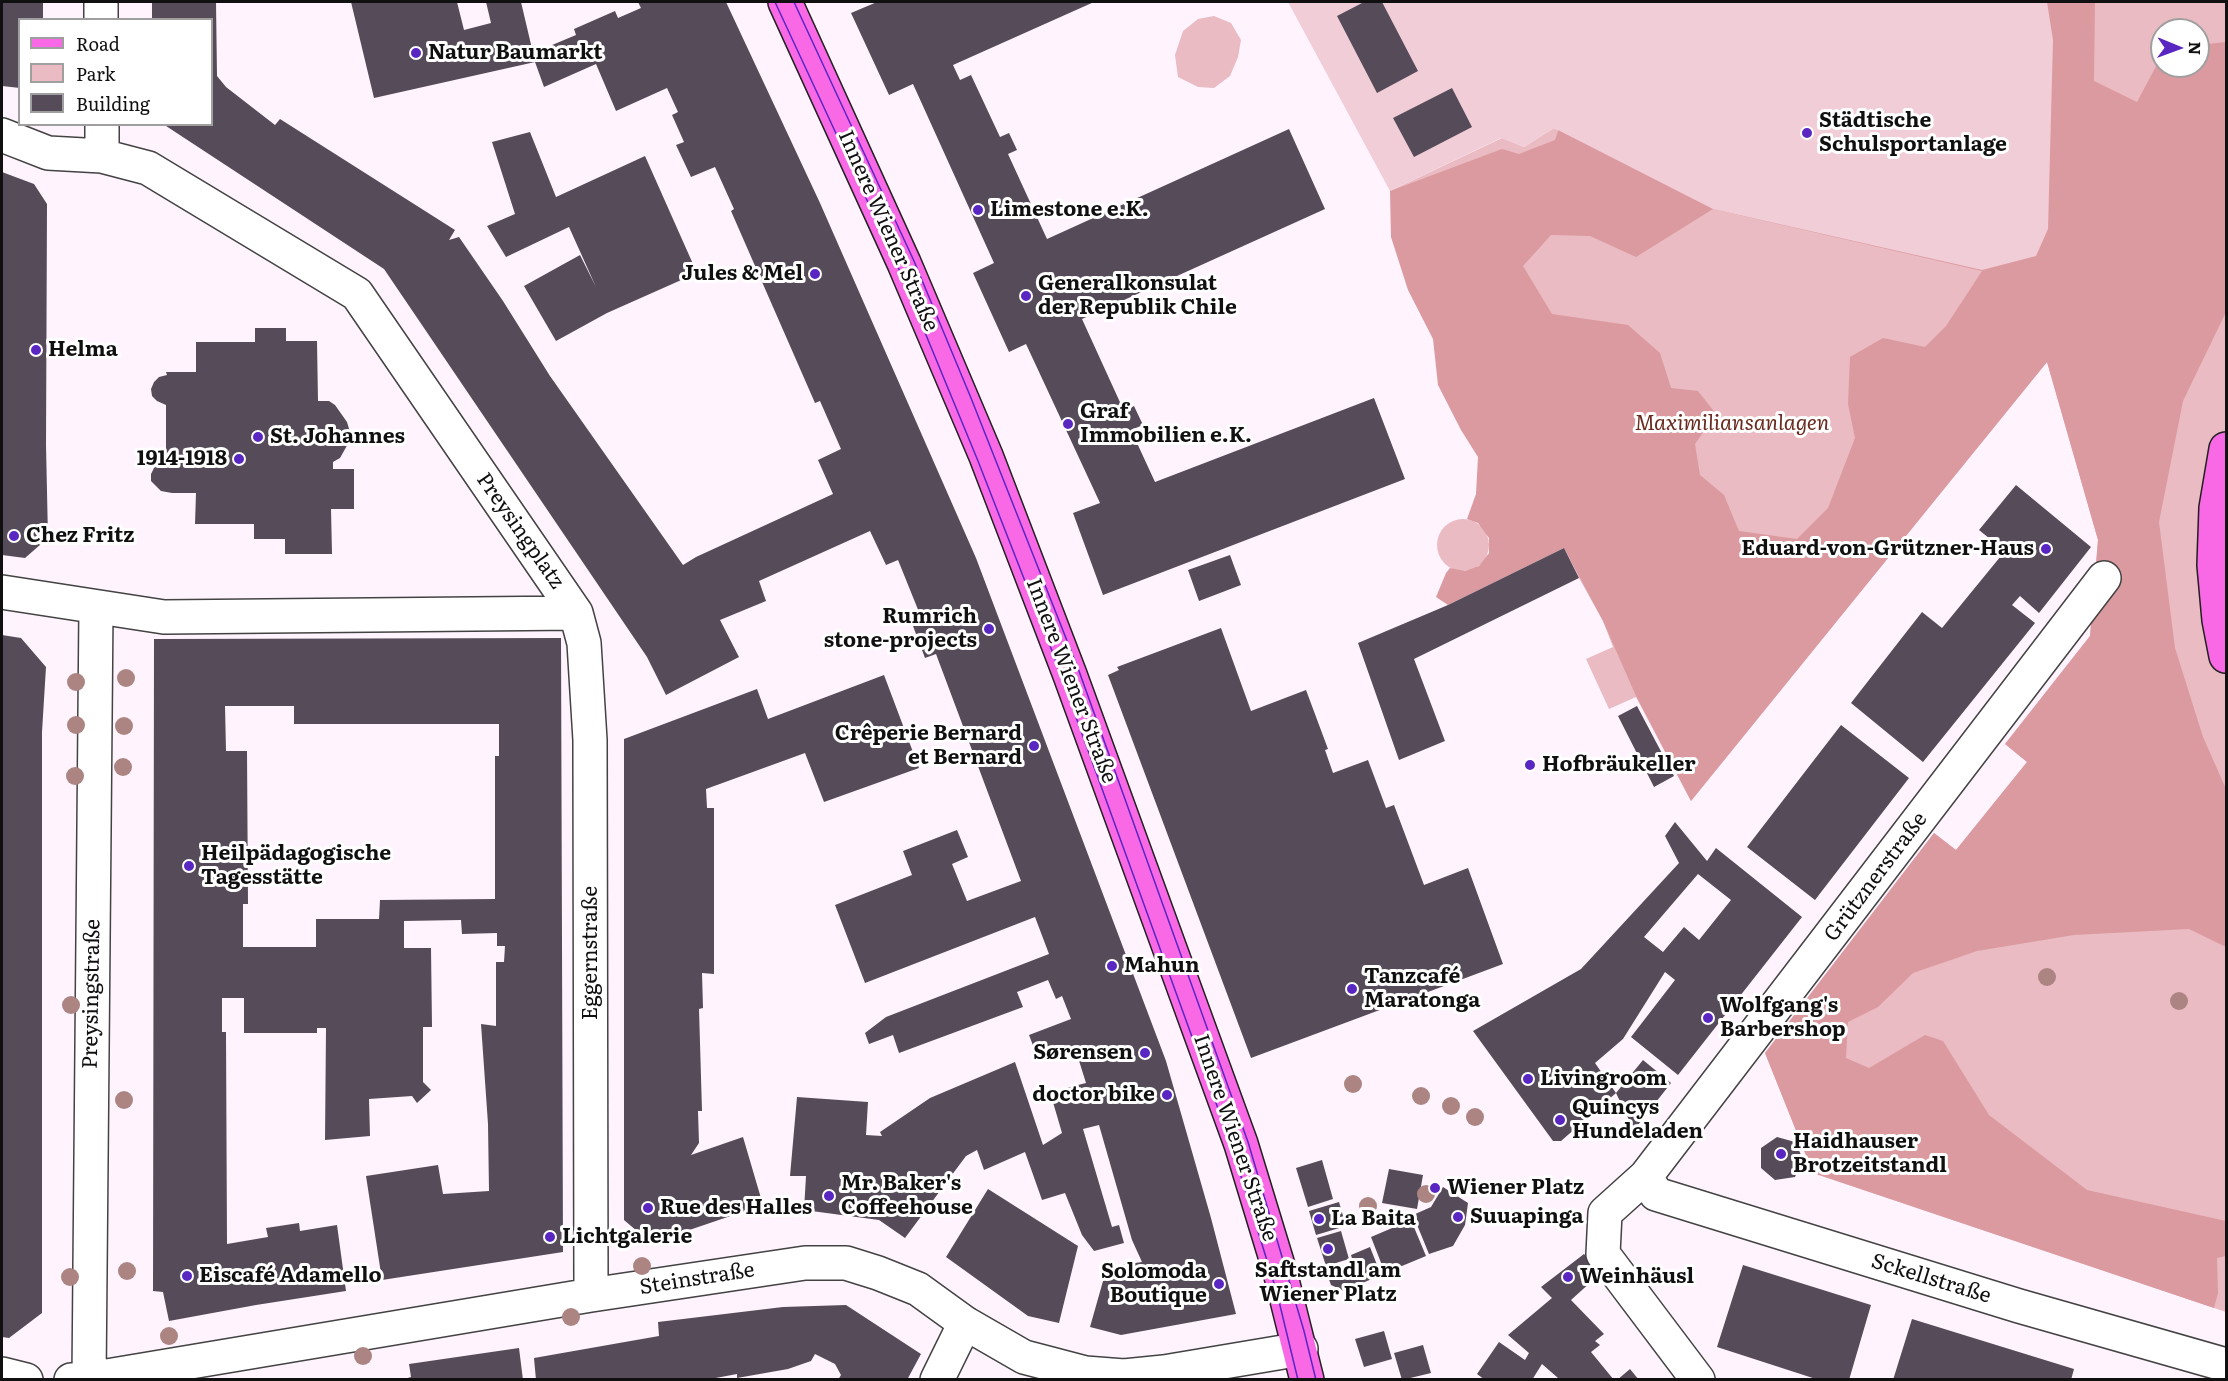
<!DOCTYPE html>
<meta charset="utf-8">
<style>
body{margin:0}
#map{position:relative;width:2228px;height:1381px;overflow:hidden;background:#fff3fd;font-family:Literata,serif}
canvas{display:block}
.frame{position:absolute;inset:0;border:3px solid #101010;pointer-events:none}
.legend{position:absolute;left:18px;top:18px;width:195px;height:108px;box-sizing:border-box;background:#fff;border:2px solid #9f9f9f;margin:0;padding:8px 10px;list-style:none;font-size:18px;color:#101010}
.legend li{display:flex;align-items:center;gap:12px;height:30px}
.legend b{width:30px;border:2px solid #9f9f9f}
.north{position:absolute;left:2150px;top:18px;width:60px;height:60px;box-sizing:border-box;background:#fff;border:2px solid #9f9f9f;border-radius:50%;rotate:91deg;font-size:16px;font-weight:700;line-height:24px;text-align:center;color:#101010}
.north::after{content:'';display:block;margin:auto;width:21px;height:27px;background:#5a26c2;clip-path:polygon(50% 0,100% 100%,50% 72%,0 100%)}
</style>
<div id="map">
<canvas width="2228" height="1381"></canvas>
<div class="frame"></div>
<ul class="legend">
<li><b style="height:8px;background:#f969e5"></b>Road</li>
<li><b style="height:16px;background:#eabbc2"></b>Park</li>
<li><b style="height:16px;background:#564c59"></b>Building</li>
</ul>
<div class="north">N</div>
</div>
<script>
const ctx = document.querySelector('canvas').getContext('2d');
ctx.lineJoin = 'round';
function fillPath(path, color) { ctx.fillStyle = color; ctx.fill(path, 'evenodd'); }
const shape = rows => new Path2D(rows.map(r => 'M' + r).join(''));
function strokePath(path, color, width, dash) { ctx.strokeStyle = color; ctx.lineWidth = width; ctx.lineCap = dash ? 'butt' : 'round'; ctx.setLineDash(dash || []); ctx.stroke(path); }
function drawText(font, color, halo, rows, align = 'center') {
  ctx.font = font + ' Literata,serif'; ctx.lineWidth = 6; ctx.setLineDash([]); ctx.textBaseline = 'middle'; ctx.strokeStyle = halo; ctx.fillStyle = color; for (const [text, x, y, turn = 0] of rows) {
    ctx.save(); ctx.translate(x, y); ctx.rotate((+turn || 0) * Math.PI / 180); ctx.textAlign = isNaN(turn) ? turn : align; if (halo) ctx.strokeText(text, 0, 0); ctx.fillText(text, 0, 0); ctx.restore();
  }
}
const green = shape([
 [2047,2,2226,2,2226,1312,1813,1173,1765,1053,1934,833,1956,850,2027,762,2005,744,2090,636,2098,540,2047,362,1691,801,1636,697,1609,709,1586,659,1613,647,1603,621,1579,578,1390,191,1502,138,1524,147,1554,128,1713,209],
 [2162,30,2198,30,2198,66,2162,66],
 [1214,16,1231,23,1241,40,1238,57,1230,76,1214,88,1198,87,1178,77,1175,55,1183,31,1198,19],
 '1437 545a26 26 0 1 1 52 0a26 26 0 1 1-52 0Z'
]);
const forest = shape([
 [2023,2,2095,2,2094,81,2137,102,2162,55,2162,66,2198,66,2198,45,2226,42,2226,312,2183,401,2159,522,2175,648,2203,737,2226,789,2226,947,2189,929,2074,935,1977,951,1913,973,1878,1007,1848,1022,1846,1058,1869,1068,1925,1035,1943,1041,1989,1115,2087,1190,2226,1221,2226,1256,2217,1258,2218,1293,2214,1308,1813,1173,1765,1053,1934,833,1956,850,2027,762,2005,744,2090,636,2098,540,2047,362,1691,801,1636,696,1603,621,1564,548,1448,605,1436,597,1446,573,1450,568,1465,571,1479,566,1489,553,1489,538,1478,523,1467,519,1476,494,1478,457,1461,430,1438,385,1433,339,1408,290,1391,237,1390,191,1502,149,1519,154,1555,140,1563,117],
 [1713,209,1982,271,1946,326,1925,347,1883,338,1850,357,1848,404,1855,438,1828,508,1797,539,1739,531,1724,495,1700,475,1695,444,1716,414,1698,391,1671,388,1660,353,1628,325,1552,314,1523,266,1551,235,1590,236,1636,257]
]);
const pitch = shape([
 [1288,2,2047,2,2053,40,2048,229,2036,256,1982,270,1713,209,1554,128,1524,147,1501,138,1390,191]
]);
const building = shape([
 [2,2,43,2,43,20,20,20,20,88,2,86],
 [152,2,216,2,217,76,226,87,275,125,280,119,455,230,449,240,459,237,503,301,550,376,683,565,696,557,833,494,818,460,841,449,820,401,815,403,731,211,734,209,715,167,691,177,676,145,684,142,672,115,678,112,667,88,616,111,596,64,544,87,535,62,374,98,351,2,457,2,464,30,491,23,486,2,521,2,533,53,576,35,574,29,615,11,618,18,641,8,638,2,726,2,820,203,976,558,1166,1061,1211,1218,1236,1314,1121,1335,1090,1327,1107,1267,1142,1262,1132,1240,1099,1125,1083,1129,1112,1227,1119,1225,1124,1243,1094,1251,1082,1235,1065,1193,1042,1200,1025,1152,984,1170,977,1150,966,1156,905,1238,879,1220,804,1210,806,1176,790,1176,797,1097,868,1102,866,1135,882,1136,880,1132,930,1098,1015,1062,1043,1145,1062,1133,1050,1092,1086,1083,1075,1048,1039,1061,1029,1035,1071,1019,1062,996,1056,999,1048,980,1017,992,1023,1007,899,1053,893,1035,869,1044,865,1033,886,1017,1049,954,1035,917,865,983,835,905,912,875,903,851,957,830,968,857,952,864,967,901,1021,881,936,654,925,658,913,626,923,622,898,560,886,565,870,531,759,581,766,601,720,620,739,657,666,695,647,657,384,269,163,124,212,124,212,20,152,20],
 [877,2,1094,2,953,65,960,80,971,75,1000,137,1009,133,1017,150,1008,154,1047,239,1289,129,1325,209,1082,319,1124,411,1134,406,1143,425,1131,430,1155,482,1374,398,1405,479,1103,595,1073,513,1100,503,1026,344,1009,352,973,273,994,263,913,84,889,95,851,13],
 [1364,2,1382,2,1418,71,1377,93,1337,16],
 [1452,88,1472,127,1414,157,1393,118],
 [530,132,556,197,645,156,697,273,607,313,556,341,524,286,580,255,596,287,569,227,506,257,487,226,515,214,492,142],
 [2,172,34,184,47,204,46,445,48,538,25,558,2,555],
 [255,328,286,328,286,341,317,341,318,401,329,401,335,405,347,422,350,432,349,442,340,458,333,462,333,469,354,469,354,509,331,509,332,554,285,554,285,539,254,539,254,524,195,524,196,493,172,493,161,491,151,481,151,474,154,468,159,463,166,462,166,405,157,401,152,396,151,389,154,382,159,377,167,375,166,372,196,372,196,342,255,342],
 [2016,485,2091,547,2039,613,2020,596,2012,605,2035,623,1923,762,1851,703,1922,612,1942,628,2005,551,1979,530],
 [1564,548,1579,578,1414,659,1445,741,1399,760,1358,643,1448,605],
 [1230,555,1241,585,1199,601,1188,570],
 [1221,628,1251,711,1306,690,1328,749,1325,750,1333,773,1368,760,1386,808,1394,805,1424,885,1468,868,1503,964,1251,1058,1108,675,1119,670,1117,667],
 [2,635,21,638,46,667,42,732,42,1313,9,1338,2,1337],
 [561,638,563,1252,382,1280,366,1176,438,1165,443,1194,489,1191,488,1124,481,1024,496,1026,496,962,504,962,505,946,497,946,497,933,462,934,461,920,404,921,404,948,431,948,432,1027,423,1027,423,1082,431,1090,417,1103,412,1096,369,1099,370,1136,325,1140,326,1028,317,1028,317,1033,244,1033,244,998,222,998,222,1032,226,1032,227,1244,268,1237,266,1228,299,1223,300,1231,337,1225,346,1291,256,1305,169,1321,163,1292,153,1291,154,639],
 [225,706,294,706,294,724,499,724,499,756,495,756,495,899,380,900,379,919,316,919,316,947,243,947,243,904,248,904,247,751,226,751],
 [884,675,919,768,824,802,805,753,706,789,707,808,714,808,714,974,702,973,703,1008,699,1009,702,1111,698,1111,699,1143,691,1155,743,1137,763,1205,651,1243,624,1220,624,739,757,689,768,719],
 [1637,706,1674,776,1654,787,1618,716],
 [1841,725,1909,778,1815,900,1747,847],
 [1675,822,1707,861,1716,848,1802,917,1678,1075,1631,1037,1675,980,1665,972,1623,1039,1595,1063,1616,1093,1561,1141,1553,1141,1473,1031,1581,969,1679,863,1665,836],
 [1698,874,1731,900,1699,940,1684,927,1663,952,1644,937],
 [1643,1060,1671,1083,1634,1130,1616,1093],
 [1777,1137,1795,1142,1803,1159,1795,1177,1775,1180,1761,1168,1761,1148],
 [1322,1160,1333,1199,1308,1207,1296,1168],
 [1389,1169,1423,1175,1417,1209,1382,1203],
 [1443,1187,1468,1203,1465,1225,1453,1246,1429,1254,1413,1215,1431,1207],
 [988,1189,1078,1246,1059,1323,1028,1316,946,1257],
 [1339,1202,1346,1226,1316,1235,1309,1211],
 [1411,1220,1426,1256,1385,1273,1371,1237],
 [1341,1231,1349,1259,1326,1266,1317,1238],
 [1370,1247,1381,1275,1344,1291,1331,1285,1326,1271,1353,1262,1351,1255],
 [1584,1254,1602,1272,1571,1300,1604,1334,1595,1341,1600,1345,1591,1352,1614,1380,1556,1380,1558,1378,1542,1364,1532,1380,1485,1380,1477,1374,1499,1342,1525,1360,1529,1353,1508,1335,1552,1298,1541,1287],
 [1743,1265,1871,1305,1849,1380,1819,1380,1717,1347],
 [846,1305,921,1354,907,1380,838,1380,841,1375,835,1364,815,1354,811,1361,788,1369,737,1378,737,1374,705,1380,536,1380,534,1358,659,1336,658,1322,783,1307],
 [1912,1319,2074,1369,2071,1380,1893,1380],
 [1384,1331,1392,1359,1364,1367,1355,1339],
 [1423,1345,1431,1373,1402,1380,1394,1353],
 [519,1348,523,1380,401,1380,411,1377,409,1364],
 [1630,1369,1639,1380,1617,1380]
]);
const minor = shape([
 [101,2,101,20],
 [2,135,48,153,102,156,148,168,357,294,576,613,584,643,590,740,591,1295],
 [102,156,102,124],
 [2,592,164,617,576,613],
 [1646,1176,1656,1194,2019,1306,2226,1365],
 [2,1374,26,1380],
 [71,1380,89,1379,591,1295,805,1263,846,1263,878,1273,918,1289,965,1323,1024,1357,1085,1373,1124,1376,1164,1372,1301,1349],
 [89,1380,96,608],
 [937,1380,965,1323],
 [1698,1380,1603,1254,1605,1213,1646,1176,2104,578]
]);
const major = shape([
 [785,2,904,263,986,456,1070,675,1241,1144,1280,1272,1307,1380],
 [2226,449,2216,508,2214,565,2219,620,2226,656]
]);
const tram = shape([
 [775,2,898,267,978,461,1048,640,1232,1147,1277,1293,1298,1380],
 [794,2,914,261,971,398,1079,671,1248,1142,1304,1331,1316,1380]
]);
const trees = [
 [126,678],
 [76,682],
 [76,725],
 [124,726],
 [123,767],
 [75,776],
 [2047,977],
 [2179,1001],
 [71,1005],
 [1353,1084],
 [1421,1096],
 [124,1100],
 [1451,1106],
 [1475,1117],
 [1426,1194],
 [1368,1206],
 [642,1266],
 [127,1271],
 [70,1277],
 [571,1317],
 [169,1336],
 [363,1356]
];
const markers = [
 [416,53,6,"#5a26c2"],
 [1807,133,6,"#5a26c2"],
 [978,210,6,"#5a26c2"],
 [815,274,6,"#5a26c2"],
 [1026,296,6,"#5a26c2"],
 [36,350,6,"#5a26c2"],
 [1068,424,6,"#5a26c2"],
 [258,437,6,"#5a26c2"],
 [239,459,6,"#5a26c2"],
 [14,536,6,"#5a26c2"],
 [2046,549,6,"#5a26c2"],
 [989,629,6,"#5a26c2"],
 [1034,746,6,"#5a26c2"],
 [1530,765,6,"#5a26c2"],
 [189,866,6,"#5a26c2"],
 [1112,966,6,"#5a26c2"],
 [1352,989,6,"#5a26c2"],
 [1708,1018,6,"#5a26c2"],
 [1145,1053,6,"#5a26c2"],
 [1528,1079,6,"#5a26c2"],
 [1167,1095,6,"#5a26c2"],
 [1560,1120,6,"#5a26c2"],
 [1781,1154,6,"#5a26c2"],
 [1435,1188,6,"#5a26c2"],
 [829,1196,6,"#5a26c2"],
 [648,1208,6,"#5a26c2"],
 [1458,1217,6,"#5a26c2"],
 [1319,1219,6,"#5a26c2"],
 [550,1237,6,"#5a26c2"],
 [1328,1249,6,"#5a26c2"],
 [187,1276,6,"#5a26c2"],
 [1568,1277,6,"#5a26c2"],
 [1219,1284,6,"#5a26c2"]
];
const poiNames = [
 ["Natur Baumarkt",428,53],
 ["Städtische",1819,121],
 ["Schulsportanlage",1819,145],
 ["Limestone e.K.",990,210],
 ["Jules & Mel",803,274,"right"],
 ["Generalkonsulat",1038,284],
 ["der Republik Chile",1038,308],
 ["Helma",48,350],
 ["Graf",1080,412],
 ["Immobilien e.K.",1080,436],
 ["St. Johannes",270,437],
 ["1914-1918",227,459,"right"],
 ["Chez Fritz",26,536],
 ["Eduard-von-Grützner-Haus",2034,549,"right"],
 ["Rumrich",977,617,"right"],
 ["stone-projects",977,641,"right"],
 ["Crêperie Bernard",1022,734,"right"],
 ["et Bernard",1022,758,"right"],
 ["Hofbräukeller",1542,765],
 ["Heilpädagogische",201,854],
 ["Tagesstätte",201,878],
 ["Mahun",1124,966],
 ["Tanzcafé",1364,977],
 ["Maratonga",1364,1001],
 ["Wolfgang's",1720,1006],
 ["Barbershop",1720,1030],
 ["Sørensen",1133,1053,"right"],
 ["Livingroom",1540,1079],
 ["doctor bike",1155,1095,"right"],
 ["Quincys",1572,1108],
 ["Hundeladen",1572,1132],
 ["Haidhauser",1793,1142],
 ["Brotzeitstandl",1793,1166],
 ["Mr. Baker's",841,1184],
 ["Coffeehouse",841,1208],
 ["Wiener Platz",1447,1188],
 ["Rue des Halles",660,1208],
 ["Suuapinga",1470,1217],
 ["La Baita",1331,1219],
 ["Lichtgalerie",562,1237],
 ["Saftstandl am",1328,1271,"center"],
 ["Wiener Platz",1328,1295,"center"],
 ["Solomoda",1207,1272,"right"],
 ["Boutique",1207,1296,"right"],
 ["Eiscafé Adamello",199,1276],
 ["Weinhäusl",1580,1277]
];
const streetNames = [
 ["Innere Wiener Straße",888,231,66],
 ["Preysingplatz",520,531,55],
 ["Innere Wiener Straße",1071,681,69],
 ["Grütznerstraße",1876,877,-53],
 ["Eggernstraße",591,953,-90],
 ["Preysingstraße",92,994,-89],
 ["Innere Wiener Straße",1235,1138,71],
 ["Steinstraße",697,1279,-9],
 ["Sckellstraße",1931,1279,17]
];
const parkNames = [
 ["Maximiliansanlagen",1732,424]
];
fillPath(green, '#eabbc2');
fillPath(forest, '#db9a9f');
fillPath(pitch, '#f1cdd7');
fillPath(building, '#564c59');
strokePath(minor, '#434343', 36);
strokePath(major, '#212121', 36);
strokePath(minor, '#fff', 33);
strokePath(major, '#f969e5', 33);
strokePath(tram, '#5a26c2', 1.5);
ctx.fillStyle = '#ac8583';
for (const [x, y] of trees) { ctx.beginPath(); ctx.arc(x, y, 9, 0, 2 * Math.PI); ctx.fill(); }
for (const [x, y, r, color] of markers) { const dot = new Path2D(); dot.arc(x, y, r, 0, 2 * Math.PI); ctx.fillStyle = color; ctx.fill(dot); strokePath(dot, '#fff', 2); }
drawText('bold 21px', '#101010', '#fff', poiNames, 'left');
drawText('21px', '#101010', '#fff', streetNames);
drawText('italic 21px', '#692b1f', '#fff', parkNames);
</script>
